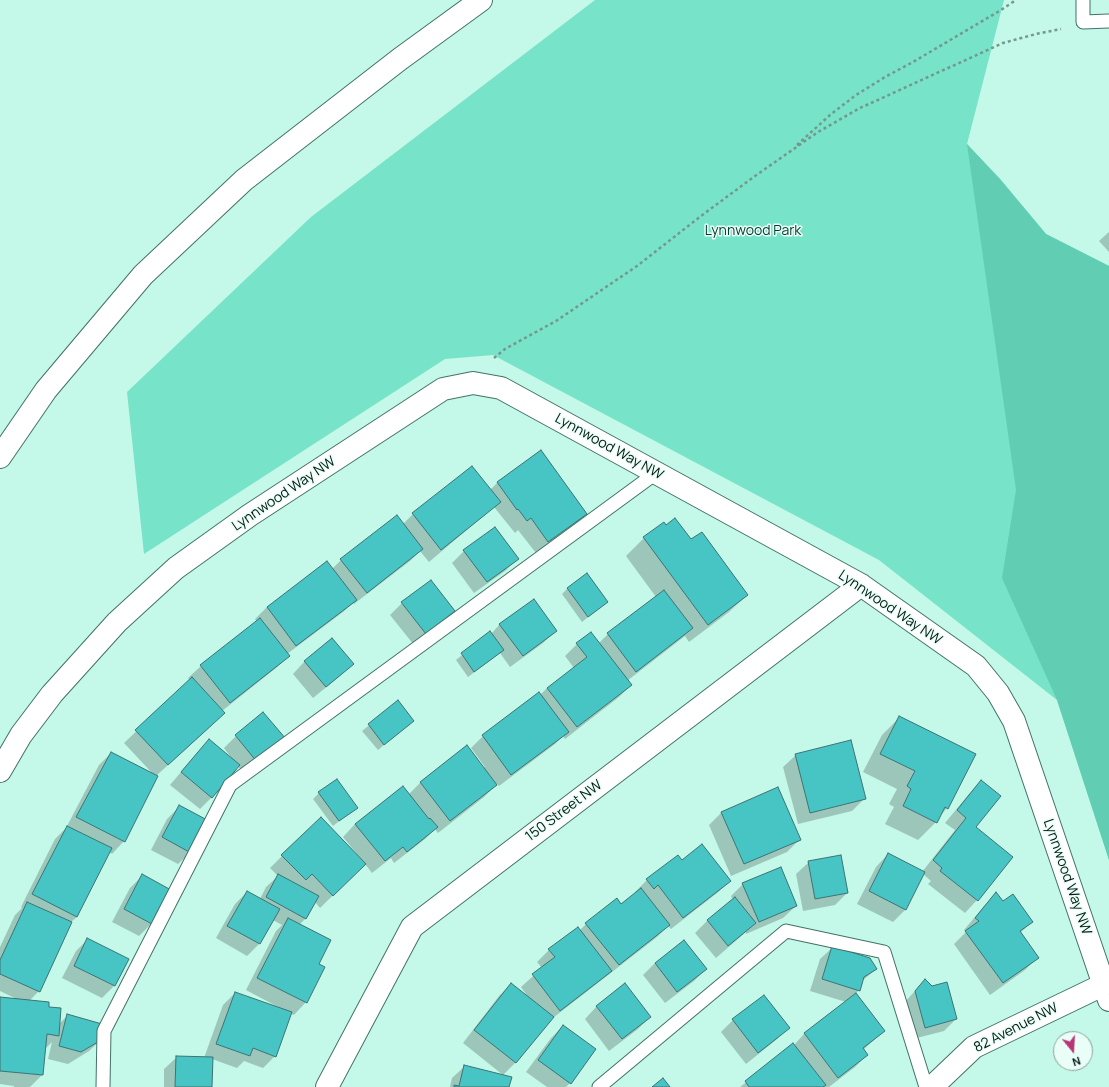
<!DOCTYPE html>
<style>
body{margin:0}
#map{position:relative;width:1109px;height:1087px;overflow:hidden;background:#c4f8e9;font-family:Manrope,sans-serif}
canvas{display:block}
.north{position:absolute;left:1053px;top:1031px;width:40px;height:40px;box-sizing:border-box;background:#e9fef7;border:1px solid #8da29b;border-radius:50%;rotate:162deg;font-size:11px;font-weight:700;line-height:16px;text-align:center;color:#041712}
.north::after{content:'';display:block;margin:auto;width:14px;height:18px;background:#ba3375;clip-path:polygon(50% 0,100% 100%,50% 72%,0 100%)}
</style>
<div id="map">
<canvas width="1109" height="1087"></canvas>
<div class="north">N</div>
</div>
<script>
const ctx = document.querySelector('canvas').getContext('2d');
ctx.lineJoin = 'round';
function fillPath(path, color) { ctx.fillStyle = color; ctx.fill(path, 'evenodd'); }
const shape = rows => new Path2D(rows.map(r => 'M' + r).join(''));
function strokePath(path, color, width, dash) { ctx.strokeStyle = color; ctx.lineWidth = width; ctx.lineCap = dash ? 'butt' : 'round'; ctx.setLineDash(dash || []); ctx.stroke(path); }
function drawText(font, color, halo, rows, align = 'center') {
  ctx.font = font + ' Manrope,sans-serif'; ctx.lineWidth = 3; ctx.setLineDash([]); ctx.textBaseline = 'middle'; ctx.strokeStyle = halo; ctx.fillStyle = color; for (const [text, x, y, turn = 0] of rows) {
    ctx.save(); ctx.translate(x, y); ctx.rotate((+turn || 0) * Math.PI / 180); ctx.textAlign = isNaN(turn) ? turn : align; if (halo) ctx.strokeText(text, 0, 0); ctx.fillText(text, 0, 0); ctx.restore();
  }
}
const green = shape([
 [595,0,1004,0,967,144,1000,179,1046,234,1109,266,1109,860,1057,700,879,560,493,355,445,359,144,554,127,392,311,217]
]);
const forest = shape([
 [967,144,1000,179,1046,234,1109,266,1109,860,1057,700,1002,578,1016,490]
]);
const shadow = shape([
 [1109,232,1109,252,1099,241],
 [540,451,586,514,574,526,536,553,518,530,515,533,494,507,429,562,420,551,410,561,354,604,353,603,343,612,287,654,288,656,276,668,222,711,212,725,156,776,157,777,124,841,112,854,109,852,77,917,71,922,39,991,29,1001,48,1008,59,1024,68,1015,102,1039,89,1051,68,1064,48,1059,52,1042,46,1048,44,1048,42,1075,30,1087,36,1087,14,1087,14,1086,0,1084,0,998,19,1000,0,991,0,947,15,915,22,908,21,907,55,839,66,828,99,765,111,753,153,774,124,743,190,680,188,678,201,666,257,622,255,619,267,607,327,563,332,569,341,560,403,524,413,514,472,467,490,490,497,483],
 [666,526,691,540,747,595,729,612,689,642,685,636,627,681,631,685,619,697,565,739,563,736,555,744,499,786,497,784,484,797,438,833,435,829,425,839,394,863,391,858,372,873,365,864,320,908,315,902,305,919,299,925,306,1002,294,1015,290,1013,275,1056,263,1068,244,1061,237,1068,212,1059,211,1087,164,1087,164,1069,177,1057,204,1058,223,1005,235,993,278,1008,278,1007,246,990,276,931,282,925,273,920,259,944,247,956,216,938,235,904,247,892,260,899,266,887,278,876,270,868,282,856,355,854,356,853,343,837,355,824,403,787,409,794,420,783,466,746,483,768,485,767,471,748,483,736,540,695,547,688,574,668,565,656,577,644,591,633,599,643,608,634,656,597,626,556,644,538],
 [464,551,517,559,505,571,474,593,452,563],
 [567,589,607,602,582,622,562,594],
 [402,603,454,611,442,623,414,645,390,615],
 [500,624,556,631,543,643,510,667,500,653,468,677,456,660,490,632,491,634],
 [305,661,352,664,340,676,313,698,293,674],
 [398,702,413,721,378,750,362,731],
 [263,713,284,739,244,774,238,766,212,797,200,809,170,785,197,753,209,741,232,759,224,748,236,736],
 [900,717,947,808,940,816,936,822,918,840,885,824,894,807,889,804,897,789,863,772,882,735],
 [796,755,864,799,852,811,798,824,783,767],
 [981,781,975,828,1012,857,977,900,965,913,928,884,931,881,923,874,905,910,893,922,857,904,876,867,888,854,922,872,955,830,945,823,969,794],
 [777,789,800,839,787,852,731,876,709,825,721,813],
 [319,793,356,808,333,826,313,799],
 [179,807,191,852,178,864,151,850,167,819],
 [682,861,730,881,717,893,671,929,668,926,657,937,549,1021,515,1063,503,1075,463,1043,499,996,511,984,528,997,521,987,542,968,537,962,549,950,579,931,586,924,621,906,636,893,635,892,647,880],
 [809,862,847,893,835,905,803,911,796,874],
 [142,876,151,924,139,936,112,922,130,888],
 [743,884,796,906,783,918,746,934,746,932,716,958,695,933,707,921,733,900,731,896],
 [996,894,1002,903,1032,922,1020,933,1037,958,1025,970,990,995,954,944,966,932,964,930,984,906],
 [88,939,128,960,114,986,102,998,62,978,76,951],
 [684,941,706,969,694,981,665,1003,643,975,655,963],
 [833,947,876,969,861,982,859,990,855,994,884,1031,863,1050,867,1055,855,1067,829,1087,740,1087,794,1045,804,1034,846,1002,810,991,820,959],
 [925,980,956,1019,944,1031,913,1039,903,1004],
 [597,1006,650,1017,638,1029,609,1051,585,1019],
 [733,1020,788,1028,776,1040,746,1064,721,1032],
 [563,1026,570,1083,566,1087,547,1087,526,1072,551,1038],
 [465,1066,508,1087,450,1087,452,1078]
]);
const building = shape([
 [541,450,587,514,548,542,531,518,527,521,518,509,517,510,497,482,541,450],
 [472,466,501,502,441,550,412,513,472,466],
 [397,515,423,549,367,593,340,559,397,515],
 [675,518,691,539,702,532,748,595,708,625,643,537,664,522,666,525,675,518],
 [495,527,519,559,487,582,463,550,495,527],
 [327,561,357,600,296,646,267,607,327,561],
 [587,573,608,602,588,617,567,588,587,573],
 [431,580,455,611,426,634,401,602,431,580],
 [664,590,693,628,636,672,607,633,664,590],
 [534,599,557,631,523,656,499,624,534,599],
 [260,618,290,656,230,703,200,665,260,618],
 [490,631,504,650,474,672,461,653,490,631],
 [591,632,632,685,577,727,547,688,587,657,576,643,591,632],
 [332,638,354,664,326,687,304,661,332,638],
 [192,677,225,713,168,765,135,730,192,677],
 [539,692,569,732,511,775,482,735,539,692],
 [398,700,414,721,384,745,368,724,398,700],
 [263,712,286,739,257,762,235,735,263,712],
 [899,716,976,754,948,809,945,807,937,823,903,806,911,789,907,786,915,771,880,754,899,716],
 [209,739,240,765,212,798,181,772,209,739],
 [851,740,866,799,810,813,795,754,851,740],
 [467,745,497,785,450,821,420,782,467,745],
 [111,752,158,776,125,842,76,817,111,752],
 [337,779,358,808,339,821,318,792,337,779],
 [981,780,1001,796,976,827,1013,857,978,901,940,871,942,868,933,860,966,818,957,810,981,780],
 [403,786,429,819,430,818,438,827,407,852,403,847,385,861,355,824,403,786],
 [778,787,801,840,744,864,721,812,778,787],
 [179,805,209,821,191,853,162,837,179,805],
 [321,817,366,864,333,896,312,874,306,880,281,855,321,817],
 [67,826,112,848,77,917,32,894,67,826],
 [702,844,731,881,683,918,658,885,654,889,646,879,678,855,682,860,702,844],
 [888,853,925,872,906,910,869,891,888,853],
 [841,855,848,893,815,899,808,861,841,855],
 [781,867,797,906,759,922,742,883,781,867],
 [142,874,171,890,152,924,124,909,142,874],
 [278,874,319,896,306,919,266,897,278,874],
 [641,888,670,925,619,965,585,923,617,898,621,904,641,888],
 [247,891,280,909,260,944,227,926,247,891],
 [996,892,1003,901,1013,894,1033,922,1020,931,1039,958,1003,983,965,931,979,921,975,918,996,892],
 [735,897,756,923,728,946,707,920,735,897],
 [27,902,72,922,40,992,0,974,0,960,27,902],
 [288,918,331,940,319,964,325,967,307,1003,257,978,288,918],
 [578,927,612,971,560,1011,532,974,555,957,548,949,578,927],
 [87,938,129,959,115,986,74,966,87,938],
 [684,940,707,969,677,992,655,963,684,940],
 [832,946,870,958,877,969,864,977,860,991,822,979,832,946],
 [925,979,932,986,947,982,957,1019,925,1028,915,991,925,979],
 [511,983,554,1017,516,1063,474,1030,511,983],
 [625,983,651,1017,622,1039,596,1006,625,983],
 [235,992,292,1012,276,1057,253,1048,250,1056,216,1044,235,992],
 [856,993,885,1031,863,1048,868,1055,838,1078,804,1033,856,993],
 [764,995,790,1028,758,1053,732,1019,764,995],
 [0,997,49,1002,49,1007,61,1008,59,1036,47,1034,43,1075,0,1071,0,997],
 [67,1014,102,1024,103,1039,81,1052,59,1046,67,1014],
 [563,1025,596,1049,571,1084,538,1060,563,1025],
 [793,1043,826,1085,823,1087,749,1087,745,1081,793,1043],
 [176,1056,213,1057,212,1087,175,1087,176,1056],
 [464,1065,512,1077,509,1087,454,1087,454,1085,459,1086,464,1065],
 [663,1078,670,1087,652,1087,663,1078]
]);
const path = shape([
 [797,145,830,115,856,95,885,77,913,62,1001,10,1016,0],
 [494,358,505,349,556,321,637,266,701,216,755,176,818,132,860,108,1003,43,1036,34,1061,29]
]);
const lane = shape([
 [1083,0,1083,22,1109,21],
 [103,1087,104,1031,230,785,656,473],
 [599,1087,786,931,884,952,926,1087]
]);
const street = shape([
 [0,771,21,735,52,694,117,622,176,568,250,515,443,389,473,383,501,388,861,585,976,666,998,693,1014,721,1109,1000],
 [327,1087,412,927,861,585],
 [932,1087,974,1047,1109,982]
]);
const highway = shape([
 [0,457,46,390,143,275,244,180,400,59,481,0]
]);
const parkNames = [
 ["Lynnwood Park",753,231]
];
const streetNames = [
 ["Lynnwood Way NW",609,447,29],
 ["Lynnwood Way NW",284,494,-34],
 ["Lynnwood Way NW",890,608,34],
 ["150 Street NW",564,811,-37],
 ["Lynnwood Way NW",1067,877,71],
 ["82 Avenue NW",1016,1028,-27]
];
fillPath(green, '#77e3c8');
fillPath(forest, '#61ceb3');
fillPath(shadow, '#0003');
fillPath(building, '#47c4c4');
strokePath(building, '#3d7373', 1);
strokePath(lane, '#427366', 15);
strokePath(street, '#427366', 24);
strokePath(highway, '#427366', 24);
strokePath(path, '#73998e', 2.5, [3, 3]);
strokePath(lane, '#fff', 13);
strokePath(street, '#fff', 22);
strokePath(highway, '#fff', 22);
drawText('14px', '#063a2f', '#e9fef7', parkNames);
drawText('14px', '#041712', '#e9fef7', streetNames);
</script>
